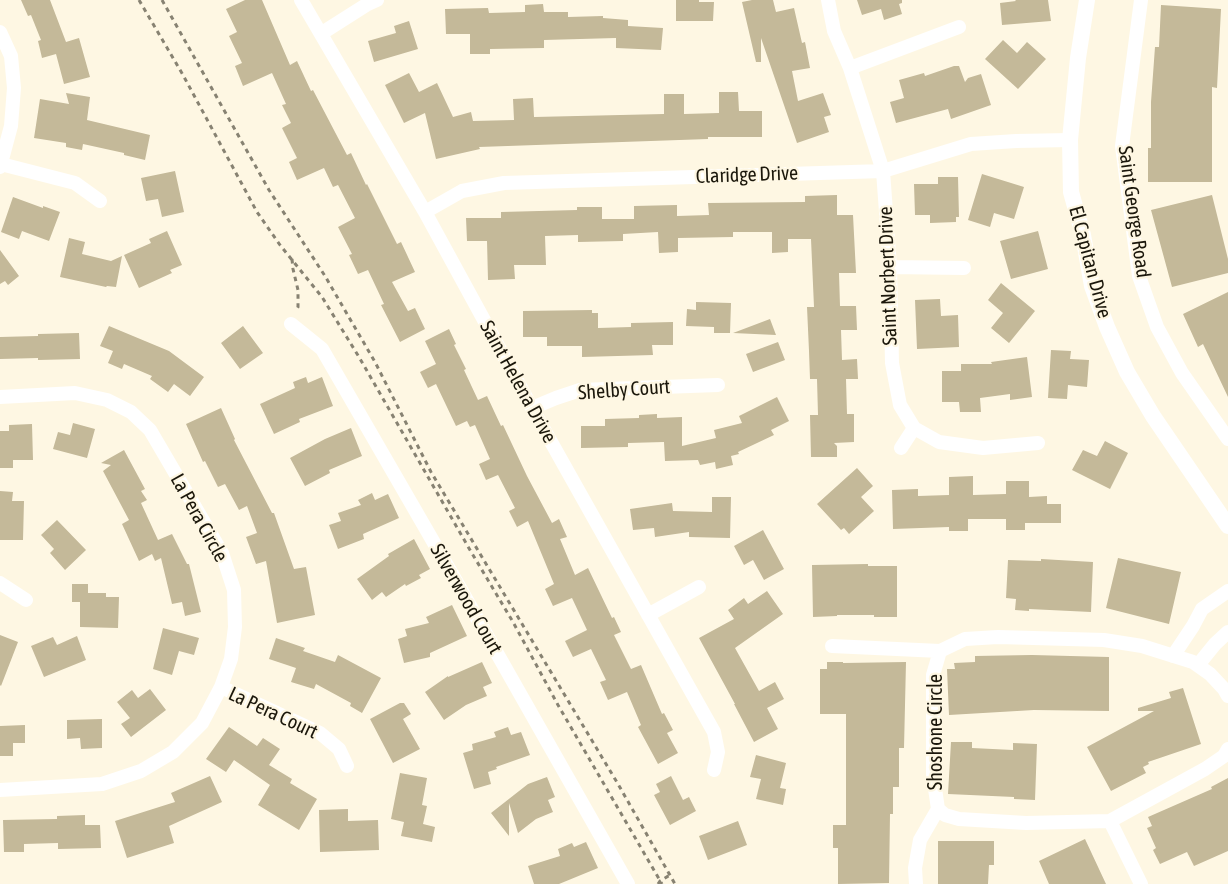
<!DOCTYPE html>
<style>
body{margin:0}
canvas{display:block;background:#fef7e3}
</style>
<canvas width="1228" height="884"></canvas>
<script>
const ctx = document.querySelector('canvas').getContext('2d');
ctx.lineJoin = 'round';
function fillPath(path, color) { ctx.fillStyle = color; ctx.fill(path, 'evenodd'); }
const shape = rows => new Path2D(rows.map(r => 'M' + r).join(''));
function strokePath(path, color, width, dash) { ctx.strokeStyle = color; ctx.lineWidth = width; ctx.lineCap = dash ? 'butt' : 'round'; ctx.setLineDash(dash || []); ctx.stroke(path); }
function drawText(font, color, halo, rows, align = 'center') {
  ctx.font = font + ' "Asap Condensed",sans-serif'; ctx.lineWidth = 4.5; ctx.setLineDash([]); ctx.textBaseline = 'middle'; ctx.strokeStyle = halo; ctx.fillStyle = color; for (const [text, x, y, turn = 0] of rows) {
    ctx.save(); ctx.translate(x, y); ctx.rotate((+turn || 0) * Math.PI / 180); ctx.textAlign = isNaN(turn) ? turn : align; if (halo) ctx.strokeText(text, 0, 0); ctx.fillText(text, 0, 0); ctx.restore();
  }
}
const building = shape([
 [21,0,50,0,66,42,79,38,90,77,64,84,56,54,42,58,38,41,41,40,31,15,28,16],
 [245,0,262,0,290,65,297,61,311,91,313,90,347,155,351,153,366,185,367,184,397,244,401,242,415,272,392,282,408,311,415,308,425,329,400,342,381,305,384,304,368,270,358,274,349,255,352,254,338,227,355,218,338,185,333,187,324,168,297,180,289,162,297,158,282,128,291,123,282,105,286,104,272,73,243,86,235,66,242,63,229,36,237,32,226,9],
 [676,0,699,0,699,2,714,2,713,21,676,21],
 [752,0,773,0,776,12,794,8,802,43,805,42,810,68,792,71,798,101,823,93,831,115,824,117,829,132,797,143,761,38,761,62,756,62,742,2],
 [857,0,902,0,902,3,899,4,902,14,884,20,881,9,862,15],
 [1015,0,1048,0,1051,21,1002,25,1000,3,1016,1],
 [543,4,544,12,568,12,568,17,603,16,603,18,628,20,628,26,663,28,661,50,616,48,616,38,544,40,544,48,490,49,490,54,470,54,470,34,446,34,445,9,488,8,489,13,525,12,525,5],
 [1161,5,1221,9,1217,88,1212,87,1212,182,1148,182,1148,148,1151,148,1151,102,1155,47,1159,47],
 [409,21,418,49,374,62,368,41,396,33,394,26],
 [1003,40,1017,53,1027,42,1046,59,1018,89,985,59],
 [954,66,959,66,965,82,968,78,981,74,991,105,951,119,948,109,896,123,890,102,904,98,899,80,924,73,925,76],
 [409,73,419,92,437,83,453,117,471,112,473,121,514,120,513,99,533,98,534,117,664,114,664,94,684,94,684,114,719,113,719,92,738,92,739,111,762,111,762,137,708,137,708,139,479,147,480,149,436,159,425,113,404,123,385,85],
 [66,93,90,97,87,120,150,135,145,160,124,155,124,153,83,144,82,150,66,147,66,143,34,138,40,99,69,104],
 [175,171,184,212,162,217,158,199,146,201,141,178],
 [982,174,1024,187,1014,219,994,213,990,227,968,220],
 [938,177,958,177,959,217,956,217,956,222,930,223,930,215,915,215,914,184,938,184],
 [837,195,837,215,853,215,856,273,839,273,840,306,856,306,857,330,841,330,842,360,857,359,858,379,846,379,847,414,854,414,854,442,834,443,837,446,837,457,811,457,810,415,818,415,817,379,810,379,809,351,807,307,814,307,811,239,788,239,788,252,772,253,772,232,733,232,733,237,678,238,678,252,659,253,658,232,623,234,623,241,578,242,578,235,545,236,546,265,514,265,515,279,488,280,487,241,467,241,466,218,501,218,501,212,577,210,577,207,602,207,602,219,634,219,634,206,677,205,677,216,709,215,708,203,805,202,805,196],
 [1212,195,1228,259,1228,273,1172,287,1151,210],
 [13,197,43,208,43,206,60,212,49,241,22,231,19,239,1,232],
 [167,231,182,265,170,270,172,273,139,288,124,255,151,243,149,239],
 [1038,231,1048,269,1011,279,1000,241],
 [69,238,85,242,82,254,111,261,122,256,116,287,107,286,106,287,60,277],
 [0,250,19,276,8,285,5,281,0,284],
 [1001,283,1035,311,1009,343,991,328,1003,313,988,300],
 [1228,292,1228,397,1203,344,1198,347,1183,314],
 [940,299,941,316,958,315,959,347,917,349,915,300],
 [696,302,731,303,730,333,714,333,714,327,686,326,687,309,696,310],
 [592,310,592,313,598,313,598,328,631,327,631,323,673,322,673,345,652,345,653,355,582,357,582,346,547,346,547,337,523,337,523,311],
 [770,319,776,335,733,333],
 [109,326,169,351,204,377,190,396,174,384,168,392,150,379,152,376,124,364,122,369,108,363,113,351,100,346],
 [243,326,263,353,240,369,221,343],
 [449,329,456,344,454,345,466,369,464,370,478,400,487,396,501,426,503,425,527,476,552,523,559,519,567,537,560,539,575,575,588,568,612,618,614,617,621,632,614,635,631,669,641,665,662,714,664,713,673,730,667,733,678,753,658,764,638,727,641,725,627,692,608,700,600,682,606,680,591,649,573,657,565,641,587,630,572,598,553,606,545,589,554,584,528,521,517,527,509,511,515,508,498,475,486,480,479,464,490,459,475,425,470,427,467,421,456,426,436,384,428,388,420,372,436,364,425,341],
 [79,333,80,359,38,360,38,358,0,359,0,337,38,336,38,334],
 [778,342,785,360,753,372,746,354],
 [1051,350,1071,351,1070,359,1089,360,1087,387,1068,385,1067,399,1048,398],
 [1027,357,1032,397,1010,400,1010,394,980,398,981,412,960,412,959,402,942,402,942,371,961,371,961,364,992,364,991,362],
 [306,377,308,383,322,377,333,406,299,419,300,422,274,434,260,404,295,388,293,382],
 [777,397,789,421,771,430,774,435,738,452,739,454,731,456,733,465,716,469,715,462,700,465,698,460,665,461,664,442,628,443,628,447,581,448,581,426,605,426,605,419,639,418,639,415,657,414,657,418,682,417,682,446,716,438,714,430,742,423,739,416],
 [221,408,235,439,234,440,272,513,274,513,294,569,306,567,315,615,277,623,266,561,256,564,246,537,257,533,247,506,239,510,225,484,218,487,205,461,203,462,186,424],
 [73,423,95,429,87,458,53,449,58,432,70,435],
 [32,424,33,460,13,460,13,468,0,468,0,431,9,431,9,425],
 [351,428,362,456,329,470,330,473,305,486,290,458,325,439],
 [1105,441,1128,453,1110,489,1072,470,1083,450,1097,456],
 [124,450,145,489,141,491,147,500,141,503,158,540,172,534,187,564,189,564,201,612,185,616,182,602,172,604,161,558,155,561,152,554,139,561,122,524,129,520,103,471,111,465,101,463],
 [857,468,873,486,861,497,874,511,849,534,844,528,841,530,817,504],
 [973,476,973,495,1006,494,1006,481,1029,481,1029,497,1047,496,1047,504,1061,504,1061,523,1025,523,1025,530,1006,530,1006,519,968,519,968,531,949,531,949,527,893,529,892,490,918,489,918,496,949,495,949,477],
 [0,491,13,492,12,501,24,501,23,540,0,540],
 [372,493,375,500,388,494,399,518,363,534,364,539,338,549,329,525,341,521,338,513,361,505,358,500],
 [712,497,731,497,730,538,689,537,689,532,655,537,654,528,633,530,630,509,672,503,673,511,712,512],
 [57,520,86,550,65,570,50,553,54,549,41,535],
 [763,530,784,569,764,580,753,560,744,565,734,546],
 [414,539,430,569,419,575,421,578,406,586,405,584,386,597,382,592,372,600,357,579,389,556,388,554],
 [1118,558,1181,572,1169,624,1106,608],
 [1041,559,1093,562,1091,612,1029,609,1029,611,1015,610,1016,599,1006,598,1008,560,1041,561],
 [868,564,868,566,897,566,897,617,874,617,874,615,837,615,837,616,813,617,812,565],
 [72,584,88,584,88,593,106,593,106,597,119,597,118,628,80,627,80,602,72,602],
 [767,591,783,614,735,648,759,691,775,682,784,699,767,708,778,729,754,742,734,704,735,704,699,638,734,619,728,610,744,598,748,604],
 [452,605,467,636,430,653,430,657,404,663,398,639,407,636,405,629,429,623,426,617],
 [163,628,199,638,194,655,179,651,172,675,153,669],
 [0,635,18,642,1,686,0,685],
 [77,636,86,660,44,677,31,646,53,637,57,645],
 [276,638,305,648,303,651,335,662,338,655,381,678,362,713,350,706,351,703,316,684,314,689,291,682,296,668,269,659],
 [1032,655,1109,657,1109,711,1034,710,949,715,947,669,955,669,954,663,975,662,975,656],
 [482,662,492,683,483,687,487,696,466,705,444,720,425,692,448,676,448,677],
 [827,662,843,662,843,663,906,662,904,748,899,748,899,787,893,787,893,814,890,814,889,883,838,884,838,848,833,848,833,825,846,825,846,714,820,714,820,669,827,669],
 [1183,688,1201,744,1148,762,1149,764,1143,767,1146,773,1111,791,1087,747,1154,711,1138,711,1138,708,1171,698,1169,692],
 [150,689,166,710,131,737,121,724,130,718,117,702,132,690,138,698],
 [400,703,404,703,411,714,403,719,420,749,393,763,370,719],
 [102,719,102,748,81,749,80,738,67,739,67,720],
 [25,725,25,743,13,743,13,756,0,756,0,726],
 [229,727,257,746,263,738,280,749,269,765,292,779,290,783,317,799,299,830,258,805,270,785,234,760,226,772,206,759],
 [508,727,511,735,521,732,530,755,496,767,497,769,488,772,491,784,474,789,463,753,473,750,472,744,496,737,494,732],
 [951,742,972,742,972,748,1013,750,1013,743,1037,744,1035,800,1014,799,1014,797,948,794],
 [756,755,786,763,780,788,786,789,783,805,756,799,761,779,750,777],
 [400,773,427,778,422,805,427,806,423,824,435,827,432,842,401,836,404,822,391,819],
 [210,776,222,802,169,826,174,843,127,858,115,821,175,802,171,793],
 [671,776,683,800,689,797,696,811,670,825,654,795,660,792,656,784],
 [547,777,555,797,548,800,553,812,536,819,518,833,509,803,509,836,491,813,528,784],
 [1228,778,1228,851,1194,866,1187,852,1160,864,1153,850,1156,848,1147,828,1152,826,1148,817,1212,789,1211,787],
 [348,809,348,821,378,820,379,850,320,852,319,810],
 [85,815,85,825,100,825,101,848,58,849,58,843,24,844,24,852,4,852,3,820,57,819,57,816],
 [738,821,747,845,708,860,699,836],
 [1085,839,1106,884,1049,884,1039,861],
 [938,841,994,841,994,865,989,865,988,884,938,884],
 [586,842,598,868,559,884,534,884,528,866,560,856,558,849,572,843,574,847]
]);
const path = shape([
 [139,0,183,75,257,212,280,245,322,297,359,357,470,550,513,622,558,705,662,884],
 [162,0,269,190,325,276,375,362,431,472,618,784,675,884],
 [292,259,293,269,298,290,298,307,296,311],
 [658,884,660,881,670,875]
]);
const minor = shape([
 [301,0,425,212,532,408,714,732,718,752,714,770],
 [828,0,834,31,850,68,883,171,890,267,892,363,900,405,914,428,939,442,983,448,1038,443],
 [1141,0,1122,146,1139,276,1157,327,1182,373,1228,439],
 [0,32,11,56,14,88,11,126,0,167],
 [322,33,366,5,377,0],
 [850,68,959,27],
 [1,164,75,183,100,201],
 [425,212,462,191,504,183,883,171,971,144,1016,141,1070,140],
 [890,267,964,268],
 [291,324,322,349,456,581,628,884],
 [0,397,75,393,107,400,131,412,150,430,222,553,234,590,235,627,231,659,221,687,202,723,173,752,141,771,102,784,0,790],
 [532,408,556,398,580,390,718,385],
 [901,448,914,428],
 [0,583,26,600],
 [648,615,699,587],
 [832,646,940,651],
 [1173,656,1193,626,1202,609,1228,591],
 [1198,665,1215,644,1228,632],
 [221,687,320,733,339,749,347,766],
 [1228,696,1224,689,1210,674,1193,662,1142,646,1104,640,998,637,965,639,940,651,933,675,933,775,938,809,945,815,959,819,1026,823,1110,821,1205,769,1224,756,1228,749],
 [1110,821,1141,884],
 [916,884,915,868,920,840,938,809]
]);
const tertiary = shape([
 [1087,0,1078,58,1070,140,1071,192,1083,235,1092,286,1107,327,1127,372,1153,416,1228,526]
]);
const streetNames = [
 ["Claridge Drive",747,175,-2],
 ["Saint George Road",1134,212,82],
 ["El Capitan Drive",1090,262,75],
 ["Saint Norbert Drive",888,276,-92],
 ["Saint Helena Drive",518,382,61],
 ["Shelby Court",624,390,-4],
 ["La Pera Circle",199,518,61],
 ["Silverwood Court",466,599,60],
 ["La Pera Court",273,713,25],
 ["Shoshone Circle",936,732,-90]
];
fillPath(building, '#c4b999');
strokePath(path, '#878272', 3, [4.5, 4.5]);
strokePath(minor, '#fff', 14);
strokePath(tertiary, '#fff', 16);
drawText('20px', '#1b170b', '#fef7e3', streetNames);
</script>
